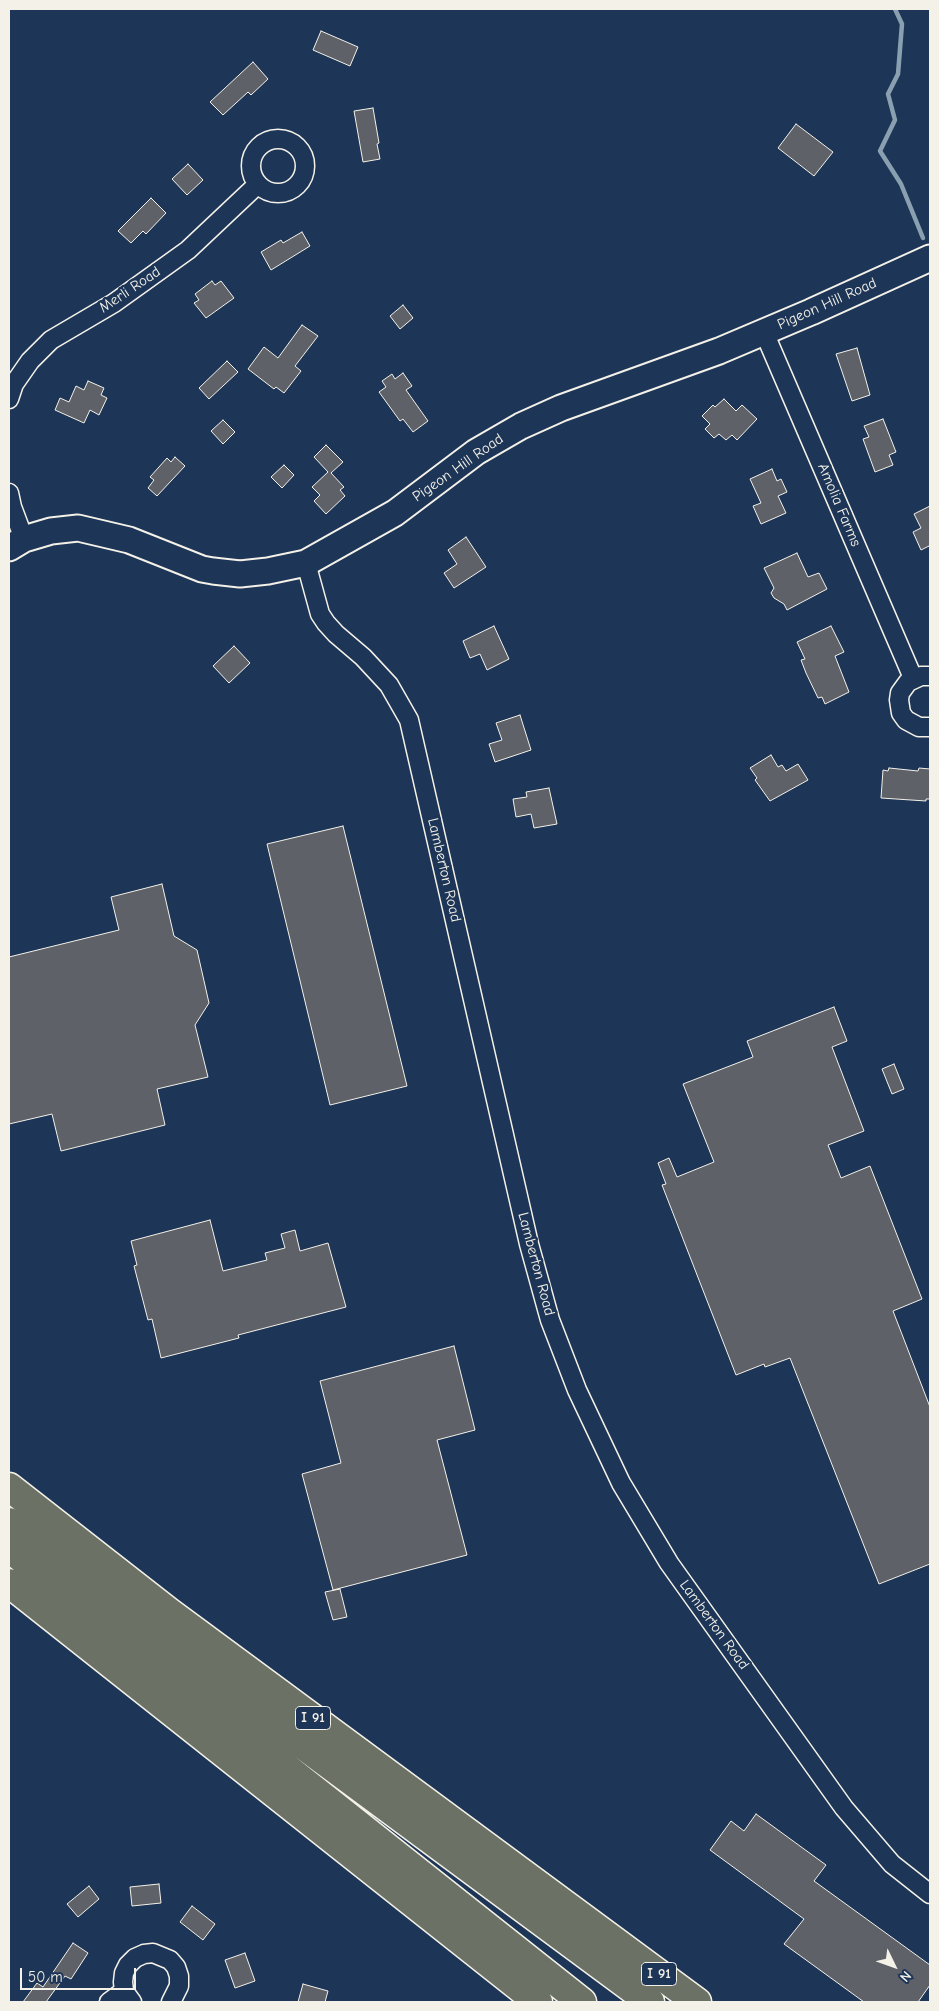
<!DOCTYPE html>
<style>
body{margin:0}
#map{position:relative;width:939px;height:2011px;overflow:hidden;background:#1d3557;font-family:"Comic Neue",sans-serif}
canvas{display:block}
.frame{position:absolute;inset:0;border:10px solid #f4f1e8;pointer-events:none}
.north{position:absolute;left:869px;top:1941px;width:50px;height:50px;-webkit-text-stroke:4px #1d3557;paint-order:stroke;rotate:132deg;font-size:14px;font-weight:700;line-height:20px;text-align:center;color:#f4f1e8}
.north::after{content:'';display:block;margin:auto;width:18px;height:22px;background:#f4f1e8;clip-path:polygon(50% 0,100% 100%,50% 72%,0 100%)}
.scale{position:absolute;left:20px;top:1968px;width:116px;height:22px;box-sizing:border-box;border:2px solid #f4f1e8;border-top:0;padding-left:6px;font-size:15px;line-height:18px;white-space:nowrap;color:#f4f1e8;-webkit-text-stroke:4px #1d3557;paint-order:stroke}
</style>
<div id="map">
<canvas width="939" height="2011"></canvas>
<div class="frame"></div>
<div class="north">N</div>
<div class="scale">50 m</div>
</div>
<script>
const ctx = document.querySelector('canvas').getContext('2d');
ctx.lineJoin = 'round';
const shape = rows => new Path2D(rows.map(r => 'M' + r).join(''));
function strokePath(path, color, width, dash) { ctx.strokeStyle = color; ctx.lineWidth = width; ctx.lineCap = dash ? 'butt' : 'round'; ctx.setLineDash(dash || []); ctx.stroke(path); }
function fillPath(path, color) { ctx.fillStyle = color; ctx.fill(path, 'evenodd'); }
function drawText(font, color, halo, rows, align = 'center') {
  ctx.font = font + ' "Comic Neue",sans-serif'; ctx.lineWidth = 5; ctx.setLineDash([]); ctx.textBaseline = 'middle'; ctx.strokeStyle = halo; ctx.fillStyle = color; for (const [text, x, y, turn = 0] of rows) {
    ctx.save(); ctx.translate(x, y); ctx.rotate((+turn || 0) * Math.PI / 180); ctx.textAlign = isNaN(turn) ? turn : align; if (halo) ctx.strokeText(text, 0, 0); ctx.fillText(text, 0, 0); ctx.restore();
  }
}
const stream = shape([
 [895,9,902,24,898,74,888,94,895,120,880,151,901,184,923,238]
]);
const building = shape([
 [321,31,358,47,350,66,313,50,321,31],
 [253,62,268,79,251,95,248,92,223,115,210,102,253,62],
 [373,108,379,143,377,144,380,159,363,162,354,111,373,108],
 [796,124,833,152,814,176,778,148,796,124],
 [188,164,203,180,187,195,172,179,188,164],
 [151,198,166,213,146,234,143,231,131,243,118,231,151,198],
 [302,232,310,246,271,270,261,252,281,240,283,243,302,232],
 [212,281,215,285,221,281,234,298,206,318,194,303,199,300,195,294,212,281],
 [403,305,413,318,400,329,390,316,403,305],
 [302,325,318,336,295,366,301,371,284,393,276,387,274,389,248,369,264,347,278,358,302,325],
 [857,348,870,395,852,401,836,354,857,348],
 [227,361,238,372,209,399,199,388,227,361],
 [403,373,412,386,406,390,428,421,413,432,403,419,400,421,379,392,386,387,382,381,392,374,395,379,403,373],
 [88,381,104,388,101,395,107,398,99,415,90,410,84,423,55,410,60,398,69,402,76,386,84,390,88,381],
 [724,399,736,411,742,405,757,419,737,440,732,435,726,440,719,434,714,438,705,429,710,424,702,416,713,405,715,407,724,399],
 [883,419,896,452,889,455,893,465,875,472,863,439,869,437,864,426,883,419],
 [223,420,235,432,223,444,211,431,223,420],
 [326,445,343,462,331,473,344,487,340,490,345,496,326,514,314,501,320,495,312,487,328,472,314,457,326,445],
 [175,457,185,466,157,496,148,488,154,480,150,477,167,458,171,462,175,457],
 [284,465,294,475,282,488,271,477,284,465],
 [772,469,777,481,781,479,787,492,778,496,786,513,761,524,753,506,761,503,750,479,772,469],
 [930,506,930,549,929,546,921,550,913,532,921,528,914,514,930,506],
 [466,537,486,567,454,588,444,573,457,564,448,550,466,537],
 [797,553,808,577,819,573,827,589,787,610,784,604,774,598,771,593,774,588,764,568,797,553],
 [494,626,509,659,487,670,480,654,470,658,463,641,494,626],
 [831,626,844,652,835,656,849,692,825,704,822,697,818,698,806,673,801,660,805,659,797,642,831,626],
 [234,646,250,663,229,683,213,666,234,646],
 [520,715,531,750,495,762,489,744,502,740,496,723,520,715],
 [771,755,778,767,782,765,786,771,798,764,808,780,770,801,755,780,757,778,750,768,771,755],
 [889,768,918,771,919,768,930,769,930,799,926,799,926,801,881,798,883,770,888,771,889,768],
 [549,788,557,824,534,828,531,814,516,817,513,799,527,797,526,792,549,788],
 [343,826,407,1086,330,1105,267,844,343,826],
 [162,884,174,936,197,950,209,1003,195,1025,208,1077,157,1089,165,1125,61,1151,52,1114,9,1124,9,957,119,930,111,897,162,884],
 [834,1007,847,1041,832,1047,864,1131,828,1145,841,1178,870,1166,922,1299,893,1311,930,1407,930,1564,879,1584,790,1358,765,1367,764,1364,736,1375,662,1185,666,1184,658,1163,669,1158,677,1177,714,1162,683,1084,753,1057,747,1041,834,1007],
 [894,1064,904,1089,892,1094,882,1069,894,1064],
 [210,1220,223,1271,267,1260,265,1253,285,1248,281,1234,295,1230,300,1251,328,1243,346,1307,238,1335,239,1338,161,1358,152,1319,148,1320,134,1266,137,1265,131,1241,210,1220],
 [454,1346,475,1430,437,1440,467,1555,333,1590,302,1474,341,1463,320,1381,454,1346],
 [340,1589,347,1617,333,1620,325,1592,340,1589],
 [756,1814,826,1865,814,1881,930,1965,930,1985,918,2002,864,2002,784,1944,804,1919,710,1850,731,1821,744,1831,756,1814],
 [159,1884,161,1903,132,1906,130,1887,159,1884],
 [89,1886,99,1899,78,1917,67,1904,89,1886],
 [192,1906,215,1924,203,1940,180,1922,192,1906],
 [73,1943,88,1953,71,1979,65,1976,46,2002,23,2002,37,1983,43,1987,73,1943],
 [245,1953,255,1981,235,1988,225,1960,245,1953],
 [303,1984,328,1991,325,2002,298,2002,303,1984]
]);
const street = shape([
 '251 166a27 27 0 1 1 54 0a27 27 0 1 1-54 0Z',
 [764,332,913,678],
 [9,399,14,384,30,361,51,340,114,303,188,250,258,184],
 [9,493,12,507,24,539],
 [306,563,320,614,326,623,336,634,363,657,389,685,409,720,529,1244,550,1320,577,1390,621,1483,669,1563,844,1808,892,1864,930,1894],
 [930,676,921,676,908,682,900,693,899,700,901,713,906,720,919,727,930,727],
 [109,2002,124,1991],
 [132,2002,124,1991,123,1982,124,1973,128,1965,135,1958,144,1954,153,1953,170,1960,176,1967,179,1976,179,1986,171,2002]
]);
const secondary = shape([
 [9,548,24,539,51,531,78,528,129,540,202,569,213,571,240,574,268,571,306,563,395,513,476,452,521,426,561,408,719,351,811,312,930,258]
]);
const highway = shape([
 [9,1487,169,1612,697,2002],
 [9,1522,154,1635,650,2002],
 [9,1548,582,2002],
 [9,1583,538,2002]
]);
const shields = [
 [313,1718,35],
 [659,1974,35]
];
const shieldNames = [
 ["I 91",313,1718],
 ["I 91",659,1974]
];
const streetNames = [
 ["Merli Road",130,290,-34],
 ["Pigeon Hill Road",827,304,-24],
 ["Pigeon Hill Road",458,468,-35],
 ["Amolia Farms",839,505,67],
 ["Lamberton Road",444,870,77],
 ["Lamberton Road",536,1264,75],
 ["Lamberton Road",714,1625,54]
];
strokePath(stream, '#8aa0b0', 4.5);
fillPath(building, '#5e6168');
strokePath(building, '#f4f1e8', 1);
strokePath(street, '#f4f1e8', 21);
strokePath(secondary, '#f4f1e8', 29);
strokePath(highway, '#f4f1e8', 31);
strokePath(street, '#1d3557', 18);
strokePath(secondary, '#1d3557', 25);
strokePath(highway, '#6b7165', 28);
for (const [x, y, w] of shields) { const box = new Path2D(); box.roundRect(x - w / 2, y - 11.5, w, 23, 4); ctx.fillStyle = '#1d3557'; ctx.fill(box); strokePath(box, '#f4f1e8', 1); }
drawText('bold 14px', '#f4f1e8', null, shieldNames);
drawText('15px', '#f4f1e8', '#1d3557', streetNames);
</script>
